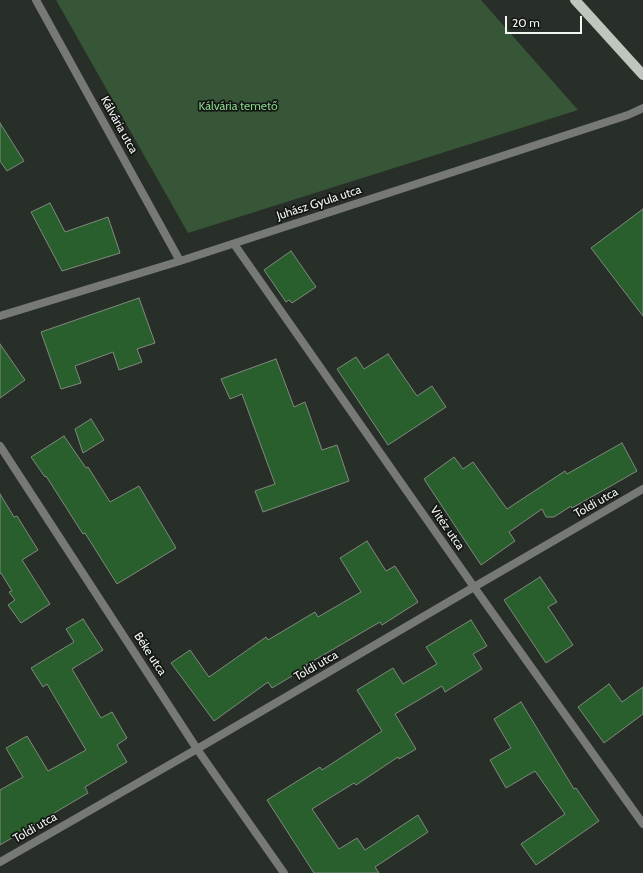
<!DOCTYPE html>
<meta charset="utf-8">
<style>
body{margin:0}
#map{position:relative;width:643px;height:873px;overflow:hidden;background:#282f28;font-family:Cabin,sans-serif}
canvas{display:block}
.scale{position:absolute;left:505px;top:16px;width:77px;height:18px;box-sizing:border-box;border:2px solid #f2f6f1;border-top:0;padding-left:5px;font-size:12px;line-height:14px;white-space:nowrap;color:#f2f6f1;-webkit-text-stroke:3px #131613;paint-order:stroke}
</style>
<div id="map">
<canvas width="643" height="873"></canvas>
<div class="scale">20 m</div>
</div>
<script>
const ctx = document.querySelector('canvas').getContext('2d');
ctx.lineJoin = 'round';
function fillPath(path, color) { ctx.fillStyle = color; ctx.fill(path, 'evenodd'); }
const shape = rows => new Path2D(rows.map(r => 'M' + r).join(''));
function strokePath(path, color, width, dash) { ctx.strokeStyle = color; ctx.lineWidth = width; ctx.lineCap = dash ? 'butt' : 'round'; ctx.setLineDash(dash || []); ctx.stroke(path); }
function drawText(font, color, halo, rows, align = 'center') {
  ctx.font = font + ' Cabin,sans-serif'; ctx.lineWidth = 3.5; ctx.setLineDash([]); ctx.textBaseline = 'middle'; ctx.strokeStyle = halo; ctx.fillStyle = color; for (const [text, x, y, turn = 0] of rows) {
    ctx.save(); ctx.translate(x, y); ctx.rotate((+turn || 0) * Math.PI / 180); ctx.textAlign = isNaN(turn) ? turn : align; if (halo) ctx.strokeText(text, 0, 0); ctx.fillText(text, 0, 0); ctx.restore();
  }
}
const green = shape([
 [56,0,481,0,578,110,188,233]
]);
const building = shape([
 [0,123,24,161,7,171,0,161,0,123],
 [50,203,65,232,108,217,120,253,62,271,31,212,50,203],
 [643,209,643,316,591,248,643,209],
 [291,251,316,287,292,303,289,300,286,302,264,270,291,251],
 [139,298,155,343,137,349,142,362,119,370,113,352,75,366,81,383,61,389,41,332,139,298],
 [0,344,25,380,0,398,0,344],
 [388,354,417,396,432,386,446,407,388,445,337,369,356,357,364,369,388,354],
 [276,359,294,407,305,402,322,450,337,445,349,481,263,512,255,491,275,484,242,394,230,399,221,379,276,359],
 [91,419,104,440,83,453,75,429,91,419],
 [64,436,86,468,88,467,110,502,139,486,176,548,117,584,85,533,83,534,46,476,45,477,31,457,64,436],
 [622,443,637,471,572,508,571,506,554,517,546,517,542,509,509,532,515,541,481,565,424,479,454,457,463,469,473,462,507,509,565,471,567,474,622,443],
 [0,494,14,517,17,516,38,550,22,560,50,604,21,623,8,605,15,600,9,592,12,591,1,573,0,574,0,494],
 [367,541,386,571,395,566,418,602,382,625,380,622,306,665,307,667,272,688,268,682,214,721,171,663,190,650,209,677,266,637,268,640,315,612,318,617,361,592,340,558,367,541],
 [540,577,557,602,548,607,573,645,546,663,504,600,540,577],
 [83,619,103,650,72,669,101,718,112,712,127,738,117,745,127,762,85,787,88,793,0,845,0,790,23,777,6,748,27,736,48,771,86,750,47,684,43,687,31,668,74,642,66,629,83,619],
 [471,620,487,646,473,654,482,669,445,692,442,686,395,714,416,749,399,759,398,757,356,785,354,783,312,809,339,849,357,838,365,850,418,815,428,832,375,867,379,873,314,873,267,800,320,767,322,770,382,731,357,690,393,668,403,684,437,664,426,647,471,620],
 [609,684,622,702,643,687,643,714,604,743,578,707,609,684],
 [521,702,574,789,576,788,599,821,536,865,521,844,565,814,535,771,506,788,490,760,511,748,494,719,521,702]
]);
const street = shape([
 [36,0,180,261],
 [234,244,474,587,643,824],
 [0,316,180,261,628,115,643,108],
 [0,446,197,749,284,873],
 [0,862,197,749,474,587,643,489]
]);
const primary = shape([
 [575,0,643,75]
]);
const parkNames = [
 ["Kálvária temető",238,106]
];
const streetNames = [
 ["Kálvária utca",119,125,61],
 ["Juhász Gyula utca",319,203,-18],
 ["Toldi utca",596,503,-30],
 ["Vitéz utca",447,528,55],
 ["Béke utca",150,654,57],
 ["Toldi utca",316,666,-30],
 ["Toldi utca",35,828,-30]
];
fillPath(green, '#375537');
fillPath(building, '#295f2c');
strokePath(building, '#808980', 1);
strokePath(street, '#767975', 8);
strokePath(primary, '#bec6be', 10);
drawText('12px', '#87d489', '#131613', parkNames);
drawText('12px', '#f2f6f1', '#131613', streetNames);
</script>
